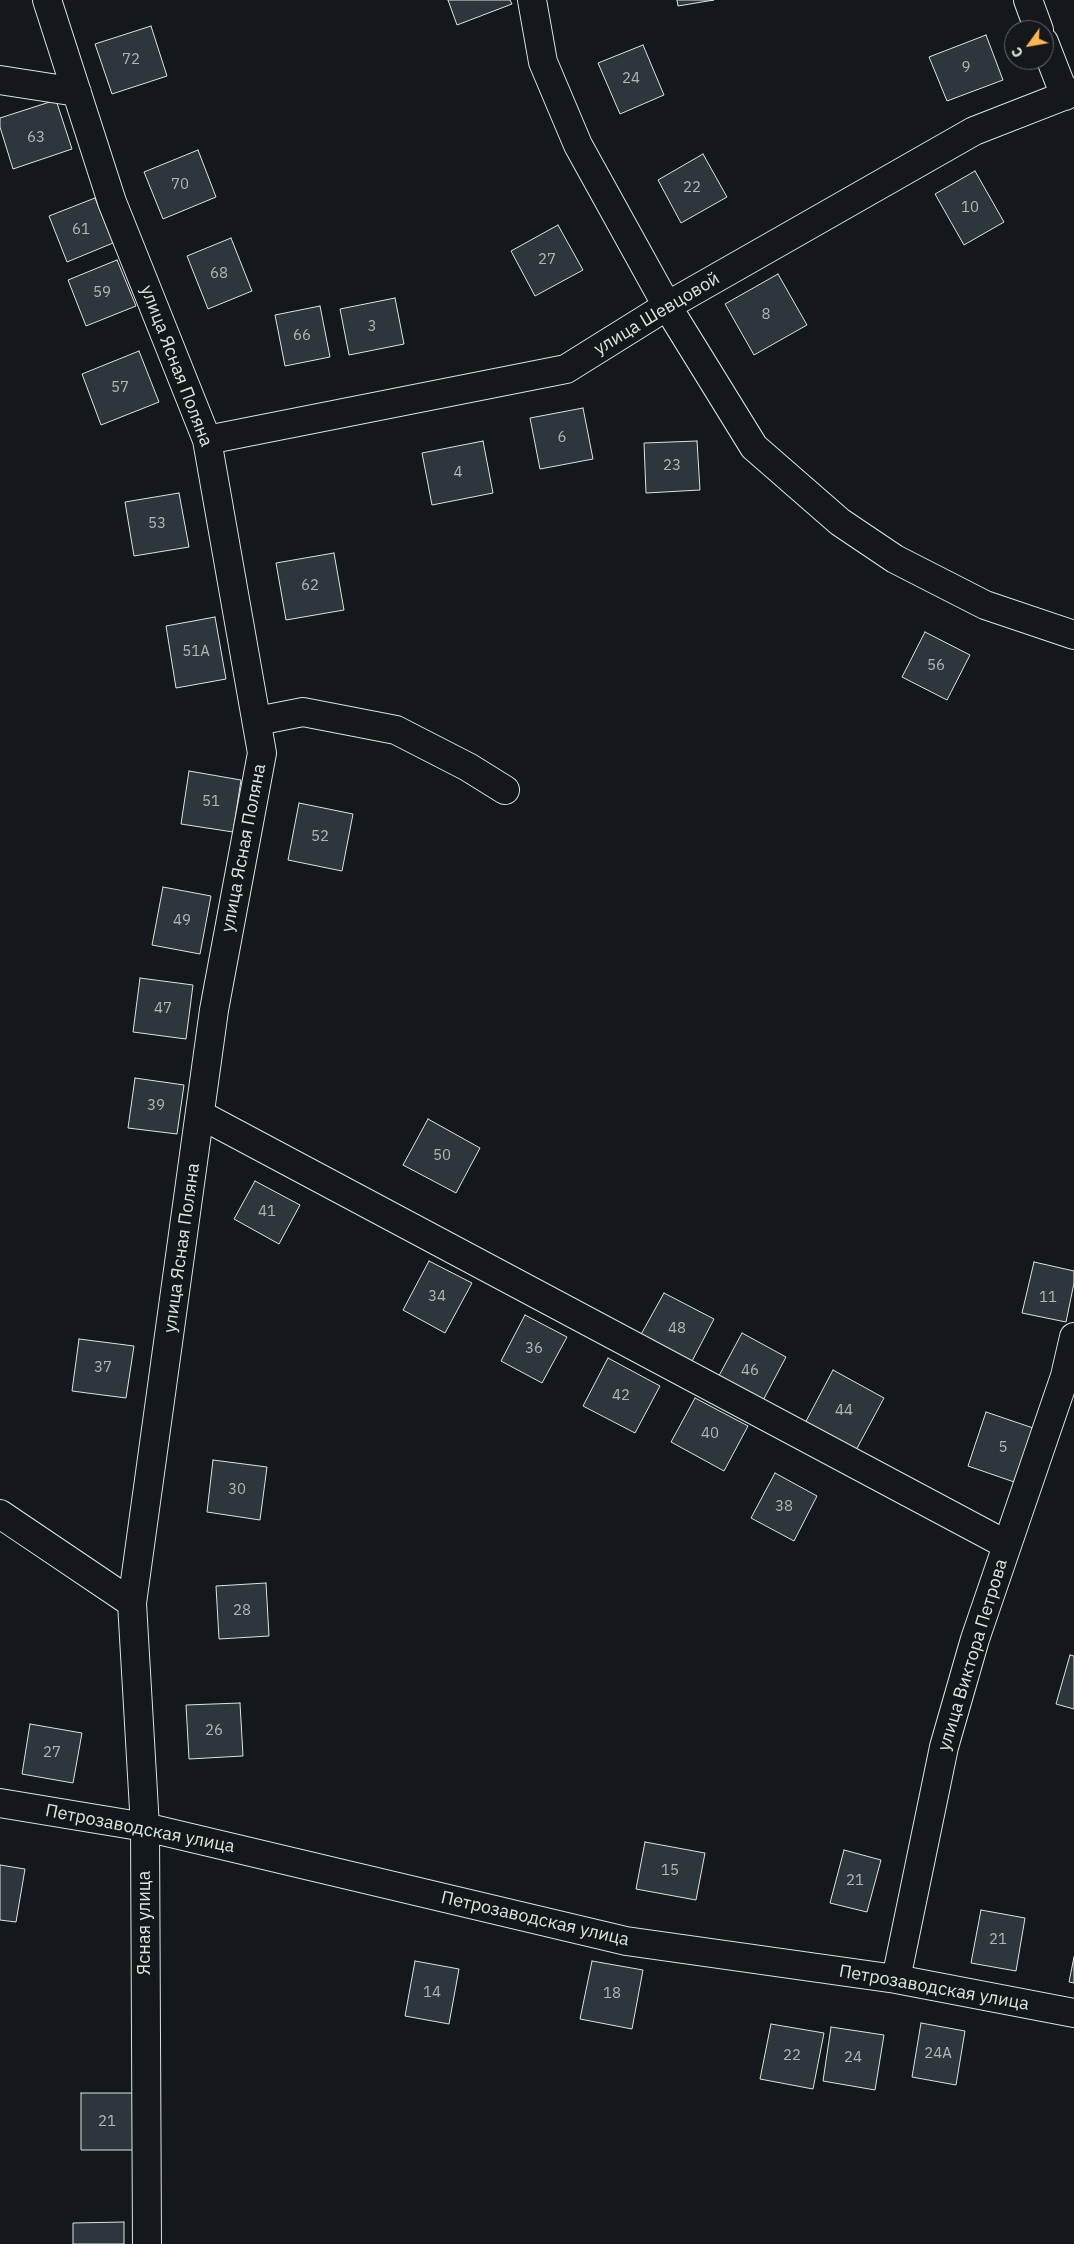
<!DOCTYPE html>
<meta charset="utf-8">
<style>
body{margin:0}
#map{position:relative;width:1074px;height:2244px;overflow:hidden;background:#14181c;font-family:"IBM Plex Sans",sans-serif}
canvas{display:block}
.north{position:absolute;left:1004px;top:20px;width:50px;height:50px;box-sizing:border-box;background:#14181c;border:1px solid #626a69;border-radius:50%;rotate:238deg;font-size:14px;font-weight:700;line-height:20px;text-align:center;color:#d8e6dc}
.north::after{content:'';display:block;margin:auto;width:18px;height:22px;background:#ffb74d;clip-path:polygon(50% 0,100% 100%,50% 72%,0 100%)}
</style>
<div id="map">
<canvas width="1074" height="2244"></canvas>
<div class="north">С</div>
</div>
<script>
const ctx = document.querySelector('canvas').getContext('2d');
ctx.lineJoin = 'round';
function fillPath(path, color) { ctx.fillStyle = color; ctx.fill(path, 'evenodd'); }
const shape = rows => new Path2D(rows.map(r => 'M' + r).join(''));
function strokePath(path, color, width, dash) { ctx.strokeStyle = color; ctx.lineWidth = width; ctx.lineCap = dash ? 'butt' : 'round'; ctx.setLineDash(dash || []); ctx.stroke(path); }
function drawText(font, color, halo, rows, align = 'center') {
  ctx.font = font + ' "IBM Plex Sans",sans-serif'; ctx.lineWidth = 4; ctx.setLineDash([]); ctx.textBaseline = 'middle'; ctx.strokeStyle = halo; ctx.fillStyle = color; for (const [text, x, y, turn = 0] of rows) {
    ctx.save(); ctx.translate(x, y); ctx.rotate((+turn || 0) * Math.PI / 180); ctx.textAlign = isNaN(turn) ? turn : align; if (halo) ctx.strokeText(text, 0, 0); ctx.fillText(text, 0, 0); ctx.restore();
  }
}
const building = shape([
 [448,0,510,0,512,4,457,25,448,0],
 [677,0,714,0,678,6,677,0],
 [151,26,167,76,112,94,95,44,151,26],
 [986,35,1003,80,947,101,929,57,986,35],
 [643,45,664,95,620,114,598,63,643,45],
 [56,100,72,149,13,169,0,127,0,118,56,100],
 [198,150,216,197,163,219,144,172,198,150],
 [703,154,727,197,681,223,658,180,703,154],
 [975,171,1004,222,964,245,935,194,975,171],
 [95,198,113,243,67,262,49,216,95,198],
 [558,225,583,270,535,296,511,251,558,225],
 [231,238,252,291,208,309,187,256,231,238],
 [117,260,136,306,86,326,68,280,117,260],
 [778,274,807,325,754,355,725,304,778,274],
 [395,298,404,344,349,355,340,309,395,298],
 [320,306,330,357,285,366,275,315,320,306],
 [139,351,159,402,101,425,82,374,139,351],
 [583,408,593,459,540,469,530,418,583,408],
 [483,441,493,493,432,505,422,453,483,441],
 [697,441,700,490,646,493,644,443,697,441],
 [179,493,189,547,134,556,125,502,179,493],
 [334,553,344,610,286,620,276,563,334,553],
 [215,617,226,679,176,688,166,626,215,617],
 [925,632,970,655,947,700,902,677,925,632],
 [189,771,241,780,233,832,181,824,189,771],
 [299,803,353,814,342,871,288,860,299,803],
 [163,887,211,896,200,954,152,945,163,887],
 [140,978,193,985,186,1039,133,1032,140,978],
 [135,1078,184,1085,177,1134,128,1128,135,1078],
 [428,1119,480,1148,456,1193,403,1165,428,1119],
 [255,1181,300,1205,279,1244,234,1219,255,1181],
 [429,1261,472,1283,445,1333,403,1310,429,1261],
 [1034,1262,1074,1271,1074,1283,1066,1322,1022,1313,1034,1262],
 [664,1293,714,1319,690,1365,639,1338,664,1293],
 [525,1315,567,1337,542,1383,501,1361,525,1315],
 [742,1333,786,1357,759,1408,714,1385,742,1333],
 [79,1339,134,1346,126,1398,72,1391,79,1339],
 [608,1358,660,1386,635,1433,583,1406,608,1358],
 [833,1370,884,1398,855,1452,804,1425,833,1370],
 [695,1398,748,1426,724,1471,671,1442,695,1398],
 [986,1412,1039,1430,1020,1484,968,1466,986,1412],
 [213,1460,267,1467,260,1520,207,1512,213,1460],
 [775,1473,817,1496,794,1541,751,1518,775,1473],
 [266,1583,269,1636,219,1639,216,1586,266,1583],
 [1070,1655,1074,1656,1074,1709,1056,1704,1070,1655],
 [240,1703,243,1756,189,1759,186,1705,240,1703],
 [30,1724,82,1733,73,1783,22,1774,30,1724],
 [645,1842,705,1853,696,1900,636,1889,645,1842],
 [844,1850,881,1860,867,1912,830,1903,844,1850],
 [0,1865,25,1869,16,1922,0,1920,0,1865],
 [981,1910,1025,1918,1016,1971,971,1963,981,1910],
 [1074,1957,1074,1983,1069,1982,1074,1957],
 [415,1961,459,1969,449,2024,405,2016,415,1961],
 [592,1961,643,1970,632,2029,580,2019,592,1961],
 [921,2023,965,2031,956,2085,912,2077,921,2023],
 [771,2024,824,2033,813,2089,760,2079,771,2024],
 [831,2027,884,2035,875,2090,823,2081,831,2027],
 [81,2093,134,2093,134,2150,81,2150,81,2093],
 [124,2222,124,2244,73,2244,73,2223,124,2222]
]);
const street = shape([
 [47,0,112,202,207,440,262,753,214,1010,132,1603,145,1827,147,2244],
 [532,0,543,62,578,145,667,306,754,447,840,522,895,559,985,605,1074,635],
 [1028,0,1039,30],
 [1044,42,1065,96],
 [0,80,77,92],
 [207,440,566,369,667,306,974,131,1074,92],
 [257,721,303,712,396,730,468,767,505,790],
 [201,1115,1007,1545],
 [0,1514,132,1603],
 [0,1803,145,1827,626,1941,896,1979,1074,2013],
 [896,1979,944,1747,975,1639,1065,1376,1074,1337]
]);
const numberNames = [
 ["72",131,60],
 ["9",966,68],
 ["24",631,79],
 ["63",36,138],
 ["70",180,185],
 ["22",692,188],
 ["10",970,208],
 ["61",81,230],
 ["27",547,260],
 ["68",219,274],
 ["59",102,293],
 ["8",766,315],
 ["3",372,327],
 ["66",302,336],
 ["57",120,388],
 ["6",562,438],
 ["23",672,466],
 ["4",458,473],
 ["53",157,524],
 ["62",310,586],
 ["51А",196,652],
 ["56",936,666],
 ["51",211,802],
 ["52",320,837],
 ["49",182,921],
 ["47",163,1009],
 ["39",156,1106],
 ["50",442,1156],
 ["41",267,1212],
 ["34",437,1297],
 ["11",1048,1298],
 ["48",677,1329],
 ["36",534,1349],
 ["37",103,1368],
 ["46",750,1371],
 ["42",621,1396],
 ["44",844,1411],
 ["40",710,1434],
 ["5",1003,1448],
 ["30",237,1490],
 ["38",784,1507],
 ["28",242,1611],
 ["26",214,1731],
 ["27",52,1753],
 ["15",670,1871],
 ["21",855,1881],
 ["21",998,1940],
 ["14",432,1993],
 ["18",612,1994],
 ["24А",938,2054],
 ["22",792,2056],
 ["24",853,2058],
 ["21",107,2122]
];
const streetNames = [
 ["улица Шевцовой",657,314,-31],
 ["улица Ясная Поляна",176,366,69],
 ["улица Ясная Поляна",244,848,-79],
 ["улица Ясная Поляна",182,1248,-82],
 ["улица Виктора Петрова",973,1655,-73],
 ["Петрозаводская улица",140,1829,11],
 ["Петрозаводская улица",535,1919,13],
 ["Ясная улица",145,1923,-90],
 ["Петрозаводская улица",934,1988,10]
];
fillPath(building, '#2c363c');
strokePath(building, '#d8e6dc', 1);
strokePath(street, '#d8e6dc', 30);
strokePath(street, '#14181c', 28);
drawText('15px', '#adbab4', null, numberNames);
drawText('18px', '#d8e6dc', '#14181c', streetNames);
</script>
